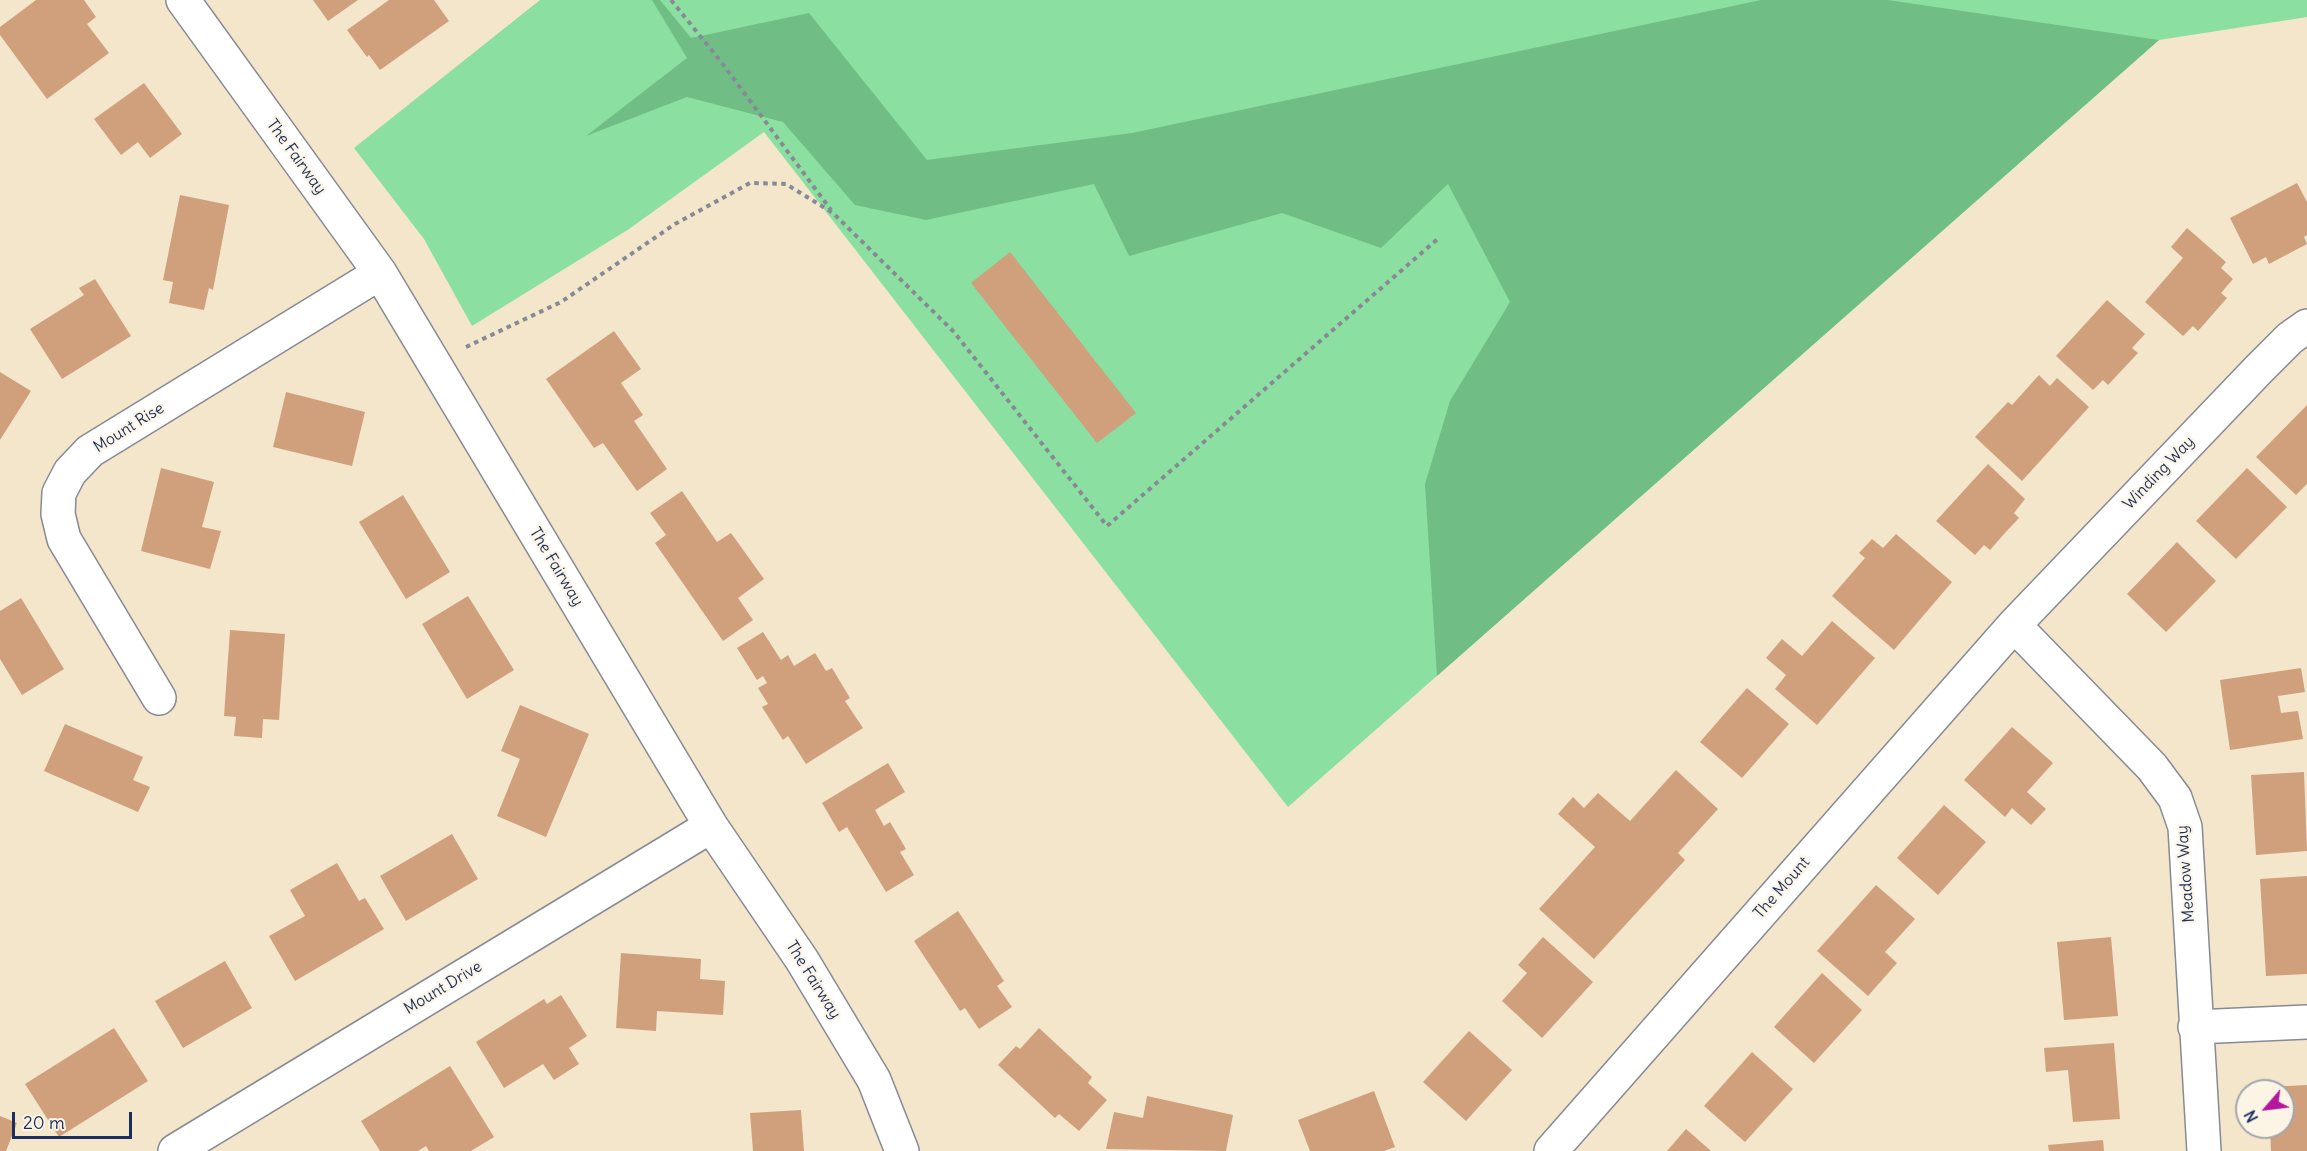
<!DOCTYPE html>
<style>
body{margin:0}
#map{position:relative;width:2307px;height:1151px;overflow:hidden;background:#f3e6ca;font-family:Delius,sans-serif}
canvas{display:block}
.north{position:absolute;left:2235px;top:1079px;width:60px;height:60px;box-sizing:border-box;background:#fcf5e5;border:2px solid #a2a6af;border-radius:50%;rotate:242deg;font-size:16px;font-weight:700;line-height:24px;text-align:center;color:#1b2f5e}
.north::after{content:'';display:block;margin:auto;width:21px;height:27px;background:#b5179e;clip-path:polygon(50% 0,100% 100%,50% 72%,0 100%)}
.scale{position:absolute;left:12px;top:1112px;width:120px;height:27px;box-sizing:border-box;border:3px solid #1b2f5e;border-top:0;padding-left:8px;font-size:18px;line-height:21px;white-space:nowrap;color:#1b2f5e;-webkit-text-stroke:4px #fcf5e5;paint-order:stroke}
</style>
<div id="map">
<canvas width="2307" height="1151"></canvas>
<div class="north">N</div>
<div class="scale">20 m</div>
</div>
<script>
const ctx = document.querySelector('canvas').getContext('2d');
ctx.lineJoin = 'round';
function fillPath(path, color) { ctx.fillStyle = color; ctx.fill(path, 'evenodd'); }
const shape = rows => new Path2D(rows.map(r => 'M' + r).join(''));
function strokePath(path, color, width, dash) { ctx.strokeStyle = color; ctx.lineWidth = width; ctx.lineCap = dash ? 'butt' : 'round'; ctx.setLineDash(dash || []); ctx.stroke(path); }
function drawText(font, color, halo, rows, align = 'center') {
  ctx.font = font + ' Delius,sans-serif'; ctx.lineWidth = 4.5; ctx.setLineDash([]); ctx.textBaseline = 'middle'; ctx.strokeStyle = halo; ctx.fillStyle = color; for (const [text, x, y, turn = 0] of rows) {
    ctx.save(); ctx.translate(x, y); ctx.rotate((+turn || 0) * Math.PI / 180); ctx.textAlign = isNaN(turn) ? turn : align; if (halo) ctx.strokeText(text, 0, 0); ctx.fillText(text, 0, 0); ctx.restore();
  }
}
const green = shape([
 [540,0,2307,0,2307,17,2159,40,1288,807,764,132,629,229,472,326,424,239,354,148]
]);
const forest = shape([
 [652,0,660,0,691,38,809,13,927,160,1132,133,1761,0,1888,0,2159,40,1437,676,1425,484,1450,401,1510,302,1448,184,1381,248,1282,213,1129,256,1094,184,926,220,855,205,783,122,687,97,586,136,687,58]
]);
const building = shape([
 [36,0,84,0,96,17,87,24,109,53,47,99,0,35,0,27],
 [313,0,358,0,328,21],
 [389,0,434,0,449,21,380,70,369,55,367,57,347,30],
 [144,83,182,134,150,158,138,142,121,155,94,119],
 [2297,183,2307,202,2307,235,2304,237,2307,244,2269,264,2266,257,2253,264,2230,218],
 [180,195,229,205,213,290,209,288,204,310,169,303,173,282,163,280],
 [2187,228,2226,262,2221,268,2233,279,2221,293,2227,298,2198,331,2193,326,2183,336,2145,302,2183,258,2171,247],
 [1010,252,1136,413,1097,443,971,283],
 [95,279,131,336,62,379,30,329,84,295,79,288],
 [2107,300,2145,334,2132,348,2138,353,2108,385,2103,380,2093,390,2056,356],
 [614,331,641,369,621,383,643,415,634,421,667,469,637,491,603,443,594,448,546,379],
 [0,372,31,391,0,440],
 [2039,375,2050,386,2057,378,2089,407,2022,481,1975,437,2008,402,2012,405],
 [286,392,365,412,352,466,273,447],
 [2307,405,2307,484,2296,495,2256,457],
 [1988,464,2025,499,2014,513,2019,518,2004,534,1990,550,1984,545,1975,555,1936,521],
 [161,468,214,482,202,527,221,531,210,569,141,551],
 [2247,468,2287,507,2236,559,2196,521],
 [682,491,717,542,731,533,764,579,738,598,753,620,723,641,655,543,666,535,650,513],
 [403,495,450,572,406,599,359,522],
 [1896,534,1952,582,1894,650,1832,596,1865,558,1859,553,1872,539,1883,548],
 [2177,542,2216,581,2166,632,2127,594],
 [468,596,514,670,467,699,422,624],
 [21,598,64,669,22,695,0,659,0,611],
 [1832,621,1875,658,1817,725,1775,689,1786,675,1766,658,1782,639,1802,656],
 [230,630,285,634,279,720,263,719,262,738,234,736,236,717,224,716],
 [763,632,781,660,788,655,794,666,815,653,826,671,832,668,850,698,845,701,863,728,806,764,788,736,783,740,762,707,768,704,758,688,767,683,763,676,757,680,737,648],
 [2301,668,2305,692,2278,696,2281,713,2298,711,2303,739,2230,750,2220,680],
 [1747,688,1789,724,1742,778,1700,742],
 [520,705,589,734,546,837,497,816,520,759,501,751],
 [65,724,143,757,133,780,150,787,138,812,44,771],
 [2012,727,2053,763,2027,792,2046,809,2031,825,2012,808,2005,817,1964,780],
 [888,763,905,792,875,810,884,826,890,822,906,849,900,852,914,875,886,892,847,827,839,832,822,803],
 [1676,770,1718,809,1678,853,1685,860,1594,959,1539,909,1595,847,1558,814,1573,797,1584,808,1598,793,1630,821],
 [2304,772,2307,851,2256,855,2251,775],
 [1944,805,1986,842,1938,895,1897,858],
 [452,834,478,879,406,921,380,876],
 [337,863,359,901,365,898,384,929,295,981,269,936,305,916,290,890],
 [2307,876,2307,974,2266,976,2260,879],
 [1876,885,1915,919,1885,952,1897,963,1868,996,1817,951],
 [958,911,1004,981,997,986,1012,1007,979,1029,965,1008,960,1011,914,941],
 [1543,937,1593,982,1542,1038,1502,1001,1527,973,1518,965],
 [2111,937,2118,1016,2064,1020,2057,942],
 [621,953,701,959,700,979,725,981,723,1015,657,1011,656,1031,616,1028],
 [225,961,252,1008,183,1048,155,1001],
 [1822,973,1862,1010,1814,1063,1774,1027],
 [561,995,587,1036,569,1048,579,1064,554,1080,543,1064,504,1088,476,1042,544,999,547,1004],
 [114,1028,148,1081,59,1137,25,1084],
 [1039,1028,1092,1077,1088,1083,1107,1100,1079,1131,1059,1114,1055,1118,998,1065,1016,1046,1020,1049],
 [1469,1031,1512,1070,1466,1121,1423,1082],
 [2114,1043,2120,1119,2073,1122,2068,1070,2046,1072,2044,1048],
 [1752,1052,1793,1089,1745,1142,1704,1106],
 [450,1066,494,1137,471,1151,429,1151,426,1146,418,1151,380,1151,361,1121],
 [2307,1085,2307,1151,2271,1151,2270,1127,2283,1127,2283,1091,2268,1091,2268,1087],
 [1374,1091,1395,1147,1384,1151,1310,1151,1298,1120],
 [1147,1096,1233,1115,1226,1151,1106,1149,1114,1112,1143,1118],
 [801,1110,804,1151,753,1151,750,1113],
 [0,1116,17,1123,6,1151,0,1151],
 [1686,1129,1711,1151,1667,1151],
 [2103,1140,2104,1151,2049,1151,2048,1145]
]);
const path = shape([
 [671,0,722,63,831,210],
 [466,347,561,302,675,224,750,183,786,184,833,213,954,332,1107,526,1440,237]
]);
const minor = shape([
 [183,0,380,273,711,826,802,960,874,1080,902,1151],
 [2014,625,2152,767,2175,798,2185,827,2204,1151],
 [159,698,64,539,58,514,59,493,70,472,90,451,380,273],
 [2195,1027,2307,1022],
 [175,1151,711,826],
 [1551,1151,2014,625,2259,369,2290,338,2307,326]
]);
const streetNames = [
 ["The Fairway",296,157,54],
 ["Mount Rise",129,428,-32],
 ["Winding Way",2159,473,-46],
 ["The Fairway",556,567,59],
 ["Meadow Way",2186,874,-94],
 ["The Mount",1782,888,-49],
 ["The Fairway",813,980,58],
 ["Mount Drive",443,988,-31]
];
fillPath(green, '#8bdfa0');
fillPath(forest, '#70be86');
fillPath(building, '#d0a07d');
strokePath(minor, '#878a94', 36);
strokePath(path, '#878a94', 4, [4.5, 4.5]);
strokePath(minor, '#fff', 33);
drawText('16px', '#1b2f5e', '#fcf5e5', streetNames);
</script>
